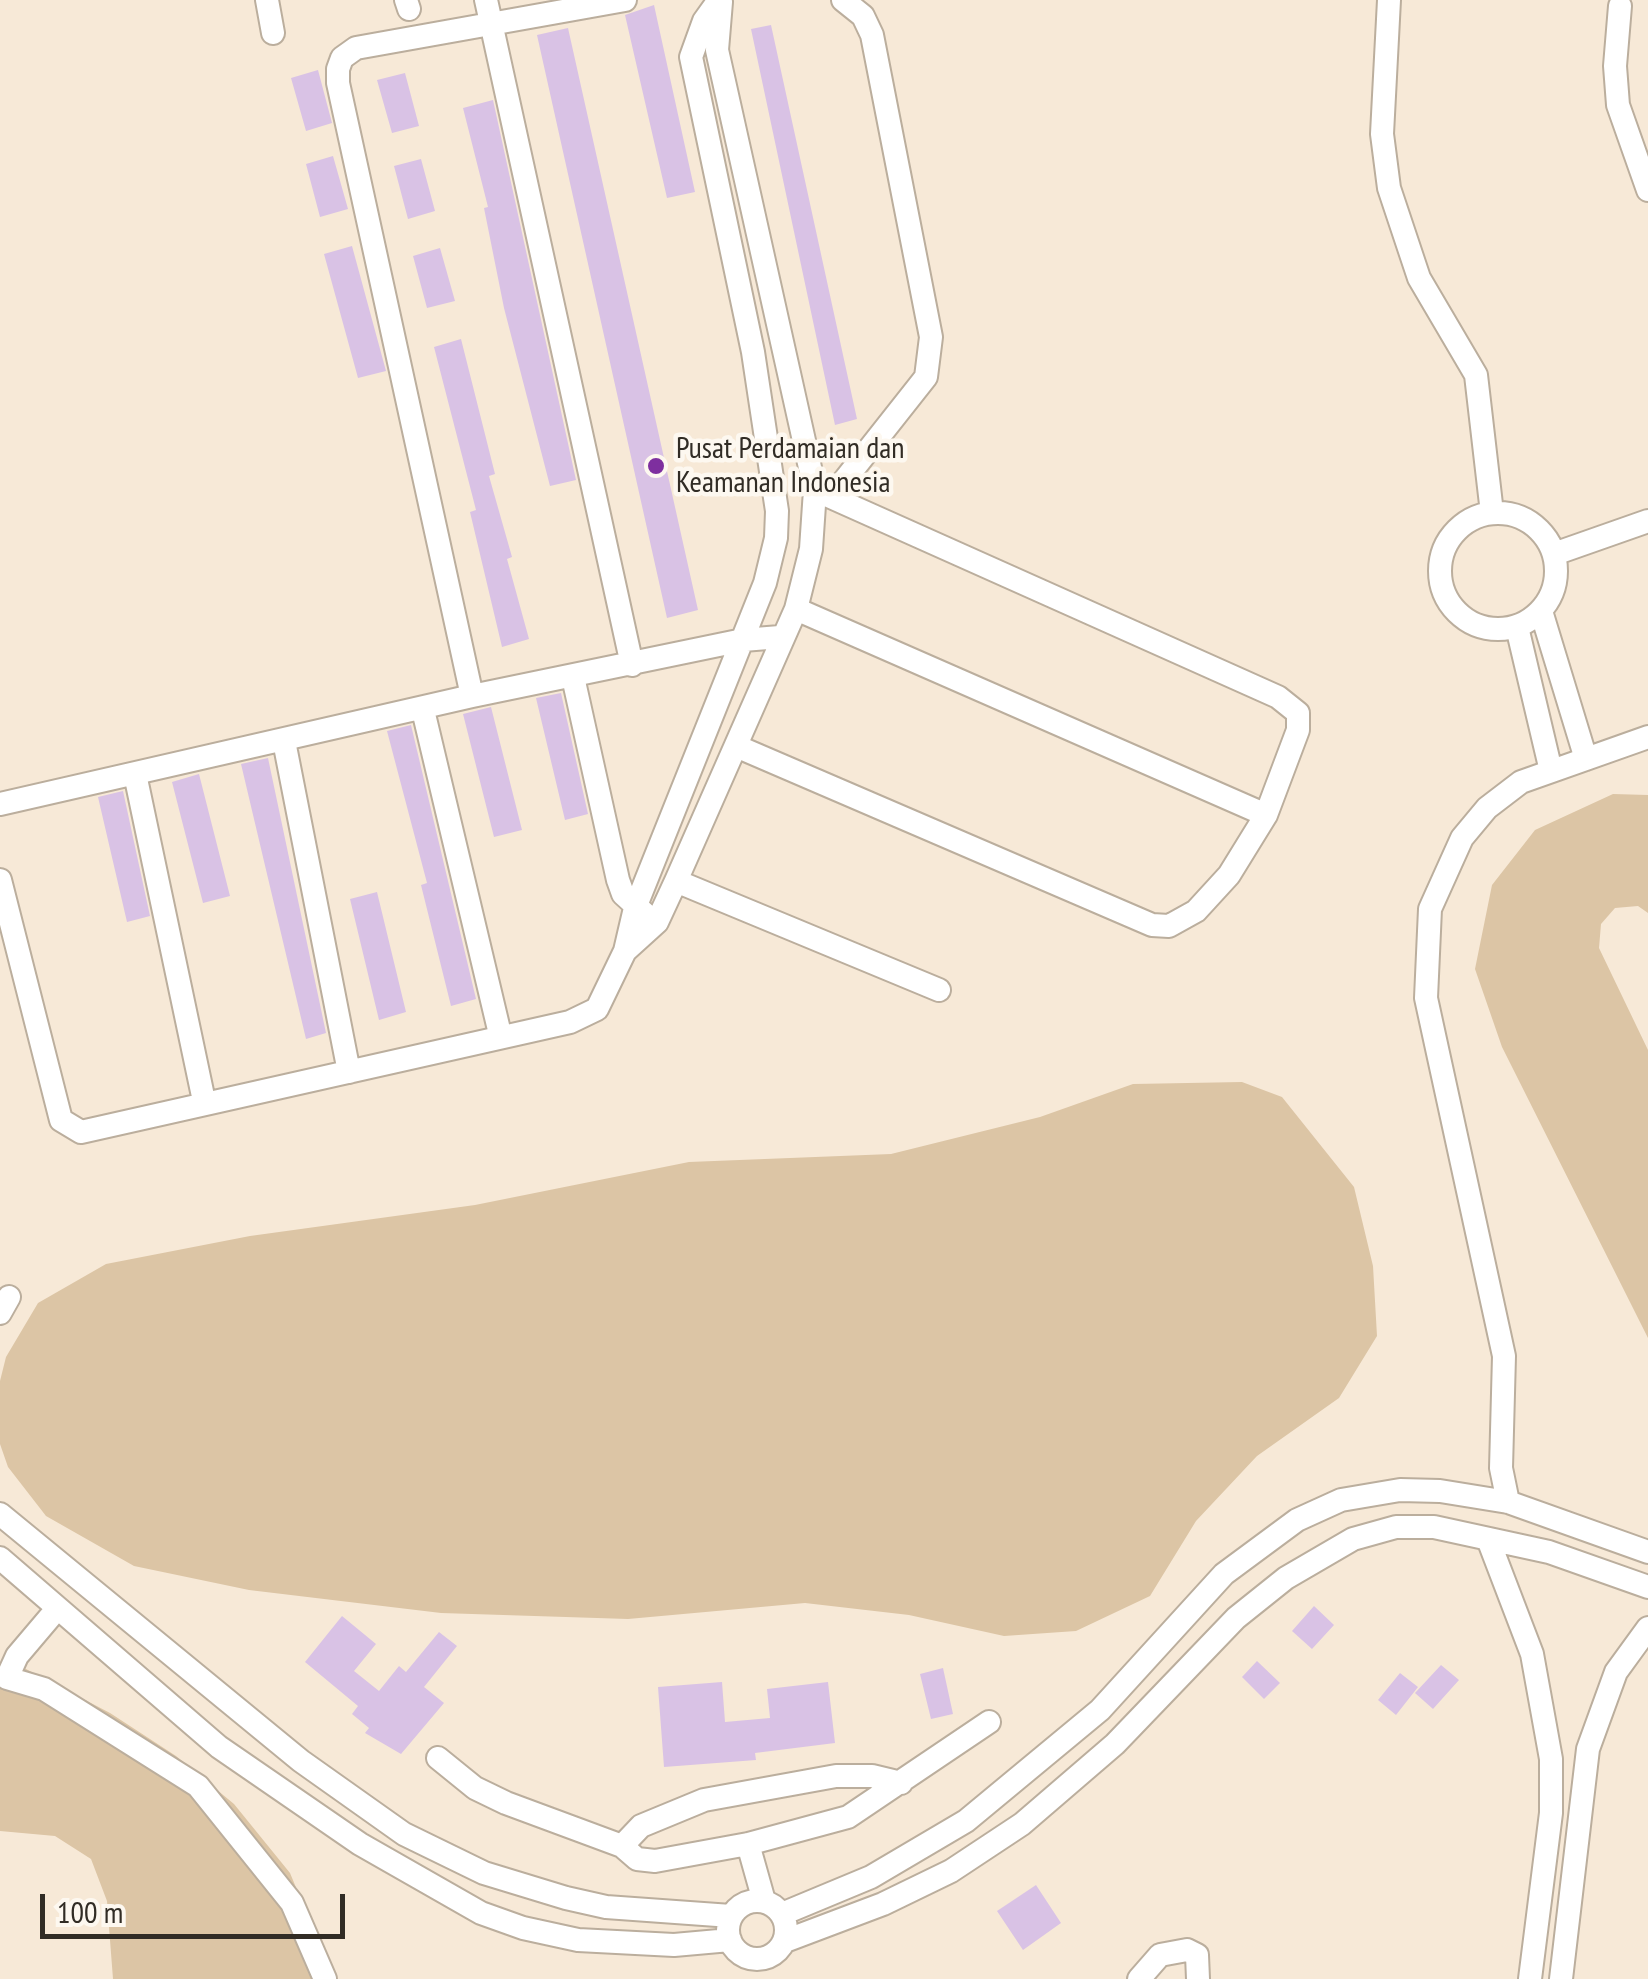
<!DOCTYPE html>
<style>
body{margin:0}
#map{position:relative;width:1648px;height:1979px;overflow:hidden;background:#f7e9d7;font-family:"PT Sans Narrow",sans-serif}
canvas{display:block}
.scale{position:absolute;left:40px;top:1894px;width:305px;height:45px;box-sizing:border-box;border:5px solid #312c25;border-top:0;padding-left:12px;font-size:30px;line-height:35px;white-space:nowrap;color:#312c25;-webkit-text-stroke:8px #fdf8f0;paint-order:stroke}
</style>
<div id="map">
<canvas width="1648" height="1979"></canvas>
<div class="scale">100 m</div>
</div>
<script>
const ctx = document.querySelector('canvas').getContext('2d');
ctx.lineJoin = 'round';
function fillPath(path, color) { ctx.fillStyle = color; ctx.fill(path, 'evenodd'); }
const shape = rows => new Path2D(rows.map(r => 'M' + r).join(''));
function strokePath(path, color, width, dash) { ctx.strokeStyle = color; ctx.lineWidth = width; ctx.lineCap = dash ? 'butt' : 'round'; ctx.setLineDash(dash || []); ctx.stroke(path); }
function drawText(font, color, halo, rows, align = 'center') {
  ctx.font = font + ' "PT Sans Narrow",sans-serif'; ctx.lineWidth = 9; ctx.setLineDash([]); ctx.textBaseline = 'middle'; ctx.strokeStyle = halo; ctx.fillStyle = color; for (const [text, x, y, turn = 0] of rows) {
    ctx.save(); ctx.translate(x, y); ctx.rotate((+turn || 0) * Math.PI / 180); ctx.textAlign = isNaN(turn) ? turn : align; if (halo) ctx.strokeText(text, 0, 0); ctx.fillText(text, 0, 0); ctx.restore();
  }
}
const green = shape([
 [1613,794,1648,795,1648,913,1638,906,1615,908,1601,924,1599,948,1648,1050,1648,1338,1502,1047,1475,969,1492,885,1535,830],
 [1242,1082,1282,1097,1354,1187,1373,1266,1377,1336,1339,1398,1257,1456,1196,1521,1150,1596,1076,1631,1004,1636,909,1615,805,1603,628,1619,441,1613,249,1590,134,1566,46,1516,8,1467,0,1444,0,1381,6,1357,38,1303,106,1264,250,1236,475,1205,689,1162,891,1154,1040,1117,1133,1084],
 [0,1664,26,1669,110,1713,176,1756,234,1804,290,1873,334,1979,113,1979,107,1901,91,1859,55,1836,0,1831]
]);
const building = shape([
 [654,5,695,192,667,198,625,15],
 [771,25,857,419,835,425,751,29],
 [568,28,698,610,667,618,537,35],
 [318,70,332,123,306,131,291,78],
 [405,73,419,126,392,133,377,80],
 [493,100,576,480,550,486,504,308,484,208,488,207,463,108],
 [333,156,348,209,320,217,306,164],
 [421,159,435,211,408,219,394,166],
 [352,246,386,371,358,378,324,254],
 [440,248,455,301,427,308,413,256],
 [461,339,495,474,489,476,512,557,507,559,529,639,502,647,470,512,476,510,434,347],
 [561,693,588,814,565,820,536,698],
 [491,707,522,830,494,837,463,714],
 [411,725,476,999,451,1006,421,885,427,883,387,731],
 [268,758,326,1033,306,1039,241,764],
 [199,774,230,896,203,903,172,782],
 [123,791,150,916,127,922,98,797],
 [377,892,406,1012,379,1020,350,899],
 [1314,1606,1334,1625,1312,1649,1292,1631],
 [342,1616,376,1644,354,1671,379,1691,399,1666,406,1672,439,1632,457,1646,424,1687,444,1703,401,1754,365,1733,369,1728,352,1714,358,1706,305,1662],
 [1257,1661,1280,1683,1264,1699,1242,1677],
 [1441,1665,1459,1680,1433,1709,1415,1693],
 [943,1668,953,1714,931,1719,920,1674],
 [1400,1673,1418,1687,1396,1715,1378,1700],
 [722,1682,725,1722,770,1718,767,1689,828,1682,835,1743,755,1753,756,1760,664,1767,658,1687],
 [1036,1885,1061,1923,1023,1950,997,1911]
]);
const minor = shape([
 [267,0,273,33],
 [406,0,409,9],
 [486,0,632,665],
 [1389,0,1382,134,1389,188,1419,278,1476,375,1492,513],
 [1620,6,1615,66,1618,105,1648,190],
 [832,496,926,377,931,337,872,35,863,16,843,0],
 '1440 571a58 58 0 1 1 116 0a58 58 0 1 1-116 0Z',
 [1554,554,1648,521],
 [796,609,1266,815],
 [1541,611,1586,759],
 [1517,627,1551,771],
 [573,677,618,880,623,894,645,914],
 [472,696,338,83,338,69,342,58,356,48,625,0],
 [423,710,500,1034],
 [284,741,349,1072],
 [736,746,1152,925,1169,926,1196,911,1229,875,1266,815,1298,730,1298,713,1278,697,815,490],
 [135,774,204,1101],
 [0,804,472,696,743,640,780,637],
 [0,880,61,1120,81,1132,570,1022,597,1009,625,951,635,908,765,583,776,538,777,511,753,352,691,57,704,21,719,0],
 [676,881,939,990],
 [625,951,657,922,676,881,796,609,811,549,815,490,717,50,721,2],
 [0,1313,9,1297],
 [1508,1502,1501,1468,1504,1356,1426,998,1430,909,1462,838,1487,808,1521,782,1648,737],
 [0,1514,301,1761,404,1834,484,1873,566,1898,606,1907,731,1916],
 [1488,1539,1532,1654,1551,1759,1551,1813,1530,1979],
 [0,1558,219,1747,360,1844,481,1913,523,1928,578,1940,674,1945,730,1940],
 [56,1610,17,1656,7,1678,44,1689,198,1786,292,1903,325,1979],
 [438,1758,475,1788,506,1803,622,1846,637,1859,655,1861,748,1844,848,1817,989,1722],
 [748,1844,764,1901],
 [622,1846,641,1826,704,1800,836,1776,872,1776,901,1783],
 '728 1930a29 29 0 1 1 58 0a29 29 0 1 1-58 0Z',
 [782,1914,871,1877,966,1821,1100,1710,1224,1574,1297,1520,1341,1500,1400,1490,1440,1491,1508,1502,1648,1552],
 [785,1941,883,1904,951,1871,1022,1824,1115,1744,1236,1618,1286,1578,1353,1539,1396,1527,1434,1527,1549,1552,1648,1587],
 [1139,1979,1160,1955,1187,1950,1197,1955,1198,1979],
 [1561,1979,1588,1749,1616,1672,1648,1628]
]);
const markers = [
 [656,466,10,"#7e2f9f"]
];
const poiNames = [
 ["Pusat Perdamaian dan",676,449],
 ["Keamanan Indonesia",676,483]
];
fillPath(green, '#dcc5a5');
fillPath(building, '#d9c2e5');
strokePath(minor, '#bbae9d', 26);
strokePath(minor, '#fff', 22);
for (const [x, y, r, color] of markers) { const dot = new Path2D(); dot.arc(x, y, r, 0, 2 * Math.PI); ctx.fillStyle = color; ctx.fill(dot); strokePath(dot, '#fdf8f0', 4); }
drawText('30px', '#312c25', '#fdf8f0', poiNames, 'left');
</script>
